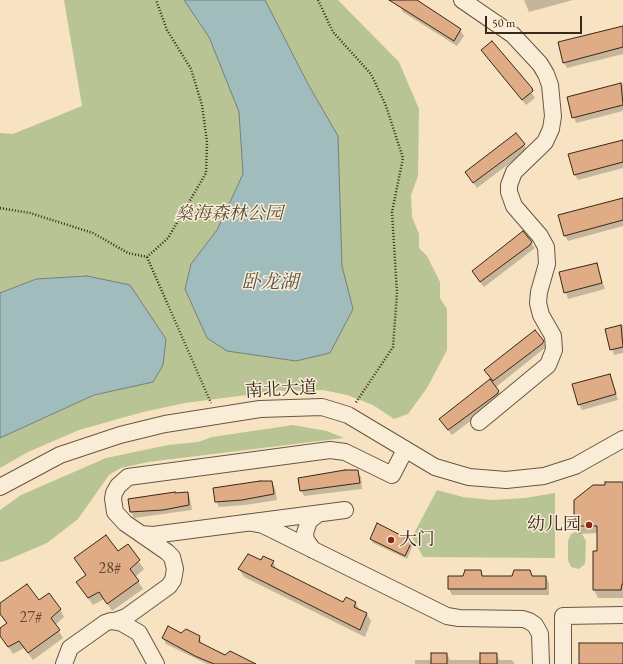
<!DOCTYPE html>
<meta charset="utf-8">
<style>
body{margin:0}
#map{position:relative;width:623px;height:664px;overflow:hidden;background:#f7e3c1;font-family:"EB Garamond",serif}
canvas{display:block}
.scale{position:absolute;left:485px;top:16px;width:97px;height:18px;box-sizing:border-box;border:2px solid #39271a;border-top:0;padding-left:5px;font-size:12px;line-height:14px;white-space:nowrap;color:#39271a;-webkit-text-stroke:3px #faedd7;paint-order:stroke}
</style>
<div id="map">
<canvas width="623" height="664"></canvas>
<div class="scale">50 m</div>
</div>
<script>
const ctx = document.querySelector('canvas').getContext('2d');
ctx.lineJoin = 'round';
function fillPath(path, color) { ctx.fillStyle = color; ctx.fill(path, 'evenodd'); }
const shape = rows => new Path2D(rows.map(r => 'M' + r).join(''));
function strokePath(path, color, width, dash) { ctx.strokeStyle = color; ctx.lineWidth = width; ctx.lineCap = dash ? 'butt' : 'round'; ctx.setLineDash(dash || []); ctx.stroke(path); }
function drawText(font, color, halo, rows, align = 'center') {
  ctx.font = font + ' "EB Garamond","Noto Serif SC",serif'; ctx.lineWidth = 3; ctx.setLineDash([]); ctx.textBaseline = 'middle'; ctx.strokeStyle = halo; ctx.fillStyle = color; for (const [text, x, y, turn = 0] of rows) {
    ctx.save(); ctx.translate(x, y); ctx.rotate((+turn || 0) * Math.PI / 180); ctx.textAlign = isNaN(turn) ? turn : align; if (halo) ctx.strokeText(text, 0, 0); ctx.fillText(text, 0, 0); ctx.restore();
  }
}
const green = shape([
 [64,0,338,0,399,62,419,109,418,176,411,195,412,217,419,234,419,248,427,256,440,282,440,298,447,309,447,350,427,388,408,414,394,419,373,405,347,395,323,390,278,391,185,403,143,412,79,430,28,452,0,468,0,133,13,134,82,106],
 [293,425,327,431,344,438,148,462,121,468,109,475,78,519,47,543,5,561,0,562,0,510,21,495,106,458,168,445,198,442,212,437],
 [437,490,463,497,492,500,525,498,555,493,555,558,423,557,412,537],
 [575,532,582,534,586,541,585,564,579,569,571,567,568,560,568,541,571,534]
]);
const water = shape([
 [184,0,265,0,308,84,338,136,342,266,353,309,330,353,296,361,227,351,207,338,185,289,191,264,217,230,243,174,239,112,209,37,184,0],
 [87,276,130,285,166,339,163,365,153,382,94,395,0,438,0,293,36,279,87,276]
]);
const shadow = shape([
 [404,0,415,0,460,30,464,36,457,46,403,12,400,6],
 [524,0,573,0,529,12],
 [623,27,623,54,567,68,564,63],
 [492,42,515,68,535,98,526,105,486,56],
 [623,84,623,111,576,123,568,98],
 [623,141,623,168,578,180,574,174],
 [524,144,527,150,477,188,466,172],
 [623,199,623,226,568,241,565,236],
 [531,243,535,248,484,287,476,277],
 [596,264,605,289,568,299,560,273],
 [623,325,623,353,614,355,606,330],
 [543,342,546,347,496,387,502,397,452,435,440,420,491,379,485,370],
 [610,375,618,400,582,410,579,404],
 [357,471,361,477,362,489,304,496,301,490],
 [272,482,275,488,277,500,245,505,219,507,216,501],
 [623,484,623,598,598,598,594,590,598,552,598,533,579,534,575,526],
 [187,493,190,498,192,510,134,518,131,512,129,500],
 [371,539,411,541,413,545,407,559,373,543],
 [128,546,144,569,135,577,143,589,112,611,104,599,93,605,77,583,86,576,75,559,118,553],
 [245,558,273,562,277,570,344,603,356,603,360,611,367,614,371,621,365,637,244,577,239,569],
 [480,571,484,577,546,577,549,583,549,595,452,595,449,589,449,577,463,577],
 [0,605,60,609,64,617,55,625,63,638,33,660,24,648,13,654,0,635,0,629,7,624,0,614],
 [181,634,199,637,202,644,246,664,207,664,166,644,163,638],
 [432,654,447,654,450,660,479,660,481,654,496,654,499,660,512,660,515,664,415,664,415,660,430,660]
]);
const building = shape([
 [389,0,417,0,461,29,454,41,389,0],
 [623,26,623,47,563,63,558,42,623,26],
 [492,41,532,88,533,91,522,100,481,50,492,41],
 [621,83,623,105,572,118,567,97,621,83],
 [516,133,525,144,523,146,473,183,465,172,516,133],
 [623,140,623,162,574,175,568,154,623,140],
 [623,198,623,220,564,236,558,215,623,198],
 [523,231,532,242,530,245,480,282,472,271,523,231],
 [597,263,602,283,564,293,559,272,597,263],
 [621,325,623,347,610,350,605,329,621,325],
 [535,330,544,341,542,344,493,381,484,370,535,330],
 [610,374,616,394,578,405,572,384,610,374],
 [490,379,499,391,497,394,448,430,439,419,490,379],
 [345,470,358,470,360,483,300,491,298,478,345,470],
 [260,481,272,481,274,494,242,500,215,502,213,488,260,481],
 [605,482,623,482,623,584,622,584,621,590,593,590,593,551,597,551,597,526,574,526,574,500,593,485,605,485,605,482],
 [175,492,175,493,188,492,189,505,163,510,130,512,128,499,175,492],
 [377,523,412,541,405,556,370,539,377,523],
 [106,535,118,551,128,544,140,560,130,569,139,581,107,604,99,592,88,598,76,582,86,575,74,558,106,535],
 [248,554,261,560,263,556,274,561,271,566,343,602,346,597,356,602,354,607,367,613,360,630,238,569,248,554],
 [465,570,481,570,482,576,512,576,514,570,530,570,532,576,546,576,546,589,448,589,448,576,463,576,465,570],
 [27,584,39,600,49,593,61,609,51,618,60,630,28,653,19,641,8,647,0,636,0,628,7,623,0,614,0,603,27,584],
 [168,626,181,633,186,629,200,636,199,642,225,655,230,651,256,664,214,664,195,656,162,638,168,626],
 [579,643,623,643,623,664,579,664,579,643],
 [431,653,447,653,447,664,431,664,431,653],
 [480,653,497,653,497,664,480,664,480,653]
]);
const path = shape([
 [318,0,333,32,371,74,386,106,403,158,392,212,397,293,393,347,355,404],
 [0,208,30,213,93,233,128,253,147,257,168,238,206,173,207,142,202,105,191,69,167,30,156,0],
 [147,257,211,403]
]);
const minor = shape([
 [462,0,513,35,540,64,546,74,550,85,553,116,551,129,545,142,514,172,509,185,509,192,514,206,540,236,546,247,547,264,539,292,538,303,541,315,553,336,554,350,548,365,479,422],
 [0,487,60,455,120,435,165,424,260,409,322,407,348,415,435,467,469,477,506,480,544,476,575,466,623,439],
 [252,523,263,525,447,616,459,618,523,619,529,621,535,625,540,634,541,664],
 [141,534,153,535,345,510],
 [313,550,306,540,305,533,309,521,318,514],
 [115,621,126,617,169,586,173,580,175,569,172,557,167,552,125,523,115,512,113,499,114,493,118,486,128,477,330,450,345,452,392,475,405,450],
 [64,664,70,648,105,623,111,621,122,623,139,633,156,664],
 [563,664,563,616,623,615]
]);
const markers = [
 [589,525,4,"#8f2418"],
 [391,540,4,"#8f2418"]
];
const numberNames = [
 ["28#",110,569],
 ["27#",31,618]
];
const parkNames = [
 ["燊海森林公园",229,214]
];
const streetNames = [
 ["南北大道",281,390,-3]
];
const poiNames = [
 ["幼儿园",581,525],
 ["大门",399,540,"left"]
];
const waterNames = [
 ["卧龙湖",270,283]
];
fillPath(green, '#b9c495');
fillPath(water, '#a1bcbc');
strokePath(water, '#77807b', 1);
fillPath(shadow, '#0003');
fillPath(building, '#dfac85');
strokePath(building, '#39271a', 1);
strokePath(minor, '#685644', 18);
strokePath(path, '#39271a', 2.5, [1, 2]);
strokePath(minor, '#faedd7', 16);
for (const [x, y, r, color] of markers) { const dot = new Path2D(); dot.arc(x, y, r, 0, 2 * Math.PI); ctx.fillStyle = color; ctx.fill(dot); strokePath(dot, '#faedd7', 1.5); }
drawText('16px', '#624835', null, numberNames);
drawText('italic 18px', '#594e39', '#faedd7', parkNames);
drawText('18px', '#39271a', '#faedd7', streetNames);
drawText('18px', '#39271a', '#faedd7', poiNames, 'right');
drawText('italic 19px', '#58544b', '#faedd7', waterNames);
</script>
